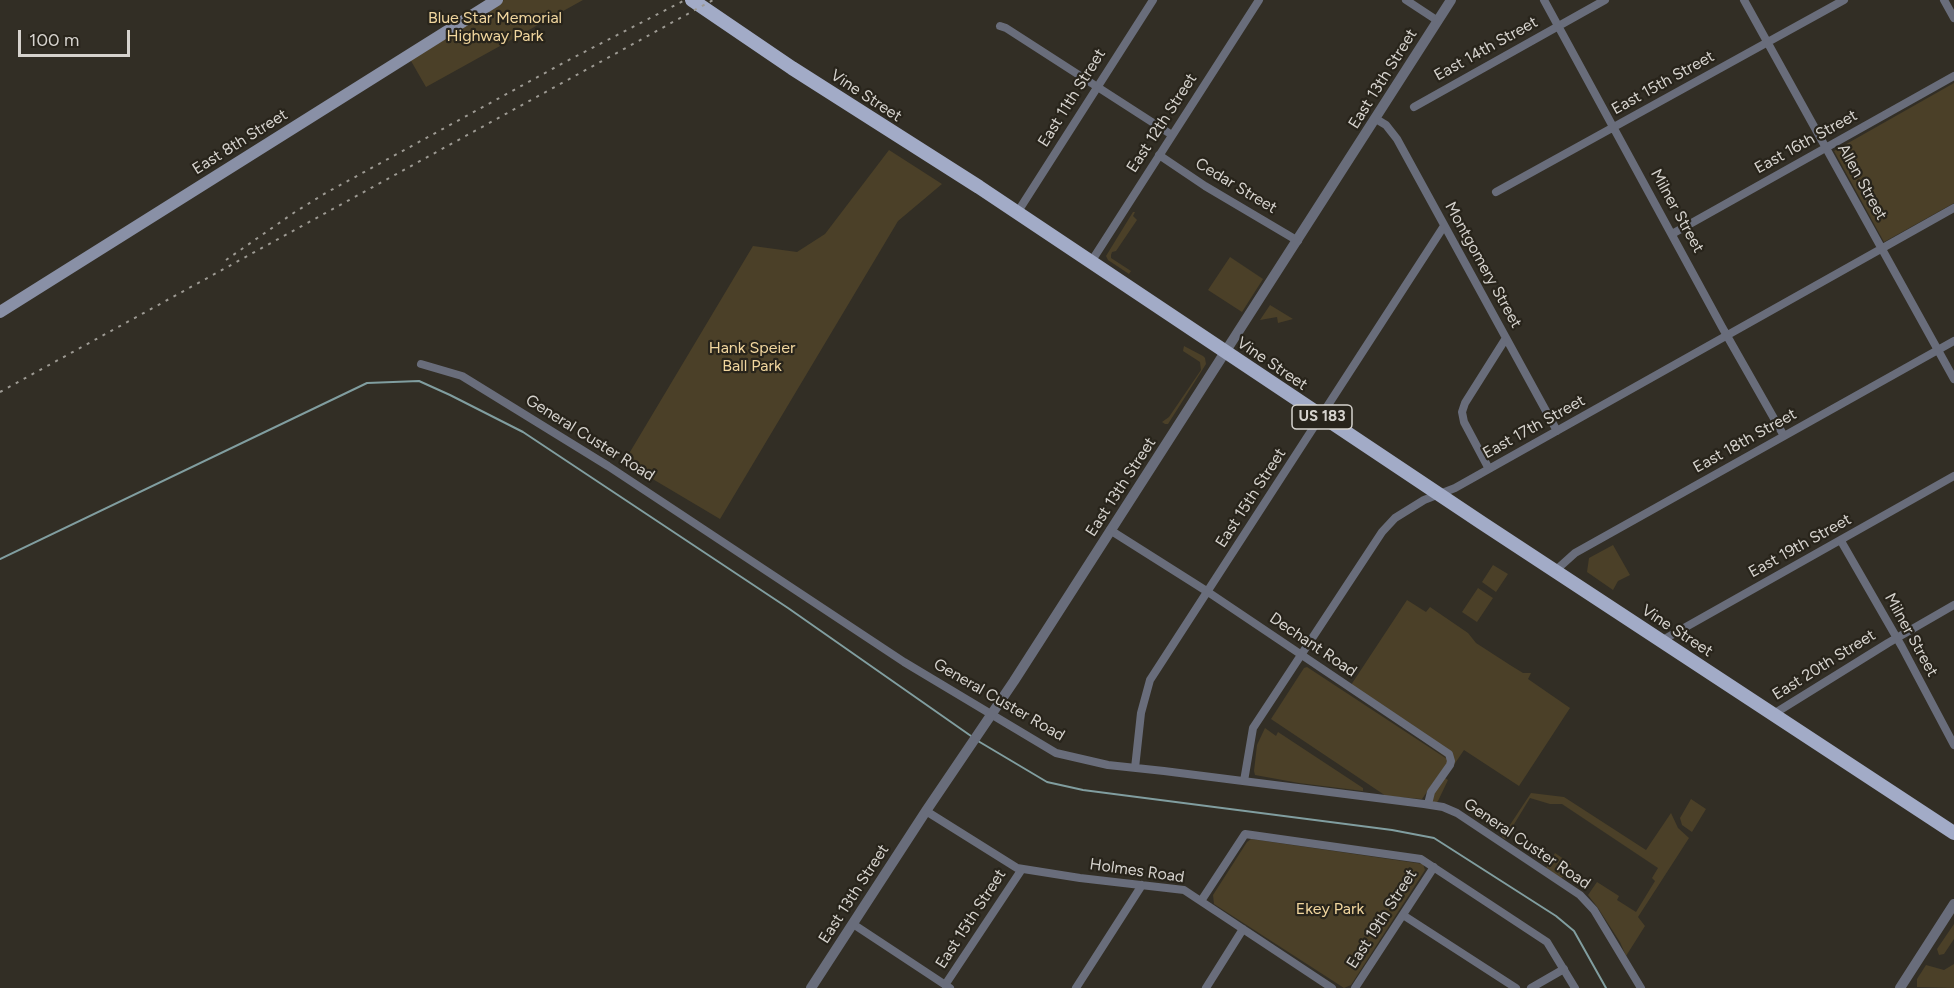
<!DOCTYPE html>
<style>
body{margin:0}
#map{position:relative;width:1954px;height:988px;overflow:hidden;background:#322e25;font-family:Figtree,sans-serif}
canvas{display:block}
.scale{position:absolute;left:18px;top:30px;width:112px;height:27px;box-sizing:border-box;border:3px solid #d6d3ce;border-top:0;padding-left:8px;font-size:18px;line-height:21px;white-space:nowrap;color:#d6d3ce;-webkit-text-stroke:4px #28241b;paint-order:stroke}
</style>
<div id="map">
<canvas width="1954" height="988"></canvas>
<div class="scale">100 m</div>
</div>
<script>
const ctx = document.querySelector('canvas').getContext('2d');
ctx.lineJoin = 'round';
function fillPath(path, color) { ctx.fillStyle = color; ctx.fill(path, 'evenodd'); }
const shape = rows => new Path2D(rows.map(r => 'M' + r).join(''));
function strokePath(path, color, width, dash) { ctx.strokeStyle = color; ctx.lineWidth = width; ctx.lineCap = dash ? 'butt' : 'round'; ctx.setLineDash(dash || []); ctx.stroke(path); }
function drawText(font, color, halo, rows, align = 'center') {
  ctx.font = font + ' Figtree,sans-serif'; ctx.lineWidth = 4.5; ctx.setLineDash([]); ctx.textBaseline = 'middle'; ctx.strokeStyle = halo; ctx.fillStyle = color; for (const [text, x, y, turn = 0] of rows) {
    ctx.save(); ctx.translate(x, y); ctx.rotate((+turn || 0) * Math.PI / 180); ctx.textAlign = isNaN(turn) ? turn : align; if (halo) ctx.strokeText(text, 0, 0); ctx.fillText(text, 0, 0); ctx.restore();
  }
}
const green = shape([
 [504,0,583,0,426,87,407,54],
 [1954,83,1954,203,1884,242,1834,151],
 [889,150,942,184,898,221,720,519,624,462,753,246,797,252,825,234],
 [1133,212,1135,212,1133,216,1137,220,1116,251,1112,252,1111,255,1111,258,1131,271,1129,274,1108,260,1106,256],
 [1230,257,1263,279,1242,312,1208,290],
 [1270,305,1293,319,1278,323,1277,317,1260,320],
 [1184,346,1203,356,1205,358,1206,364,1168,424,1165,424,1162,422,1169,417,1201,370,1200,362,1183,351],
 [1613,545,1630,575,1618,581,1613,590,1587,572,1589,558],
 [1493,565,1508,574,1496,592,1482,582],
 [1478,588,1493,598,1477,622,1462,612],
 [1407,600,1426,612,1430,607,1468,633,1476,643,1510,665,1523,673,1531,673,1528,679,1570,708,1519,786,1464,750,1445,778,1448,780,1438,801,1434,805,1428,804,1451,761,1349,688],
 [1307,667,1447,759,1448,762,1422,799,1386,796,1271,719,1304,668],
 [1265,728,1276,736,1278,732,1363,788,1363,791,1299,783,1255,775,1254,771,1257,745],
 [1531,793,1564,797,1646,850,1671,813,1678,828,1689,838,1638,917,1645,926,1626,956,1620,942,1598,908,1588,895,1597,882,1619,896,1617,900,1636,912,1655,881,1652,878,1658,868,1562,804,1550,804,1530,798,1505,839,1502,837],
 [1691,799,1706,809,1692,832,1682,825,1680,818],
 [1251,839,1423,864,1425,870,1351,985,1344,988,1214,904,1213,895,1247,842],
 [1555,853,1571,864,1561,879,1546,868],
 [1954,924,1954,939,1944,954,1939,955,1937,949],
 [1954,964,1954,988,1917,987,1917,979,1926,965,1944,970]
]);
const stream = shape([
 [0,559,367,383,419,381,450,395,523,432,788,608,971,736],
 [978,741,1047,782,1083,790,1392,830,1434,838,1556,916,1574,931,1606,988]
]);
const minor = shape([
 [1406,0,1438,21],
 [1544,0,1722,327,1784,436],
 [1744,0,1954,379],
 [1944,0,1954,18],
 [1000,26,1006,28,1172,135],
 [1414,107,1605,0],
 [1376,119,1386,125,1397,139,1557,431],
 [1159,155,1205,186,1298,241],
 [1496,192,1844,0],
 [1017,213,1153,0],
 [1672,234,1954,76],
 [1091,262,1259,0],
 [421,364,462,376,608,466,904,662,1056,753,1108,765,1164,771,1424,804,1443,807,1457,813,1580,895,1594,910,1641,988],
 [1489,469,1464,422,1462,412,1465,403,1506,338],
 [1110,530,1208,592,1449,754,1451,761,1450,765,1431,792,1428,804],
 [1841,541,1902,647,1954,745],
 [1555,571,1575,553,1954,341],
 [1661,641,1954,476],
 [1772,715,1888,643,1954,605],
 [1135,768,1141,713,1150,680,1444,226],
 [1244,781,1253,728,1382,532,1395,518,1424,500,1455,488,1954,208],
 [926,811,1017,868,1080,878,1184,890,1332,988],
 [1201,901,1245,834,1421,859,1547,942,1575,988],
 [1403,915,1516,988],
 [853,924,950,988],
 [945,985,1022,869],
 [1076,988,1142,885],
 [1206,988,1243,929],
 [1355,988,1434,867],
 [1531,988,1564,969]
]);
const tertiary = shape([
 [811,988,926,811,1014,681,1451,0],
 [1900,988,1954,904]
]);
const secondary = shape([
 [0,312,497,0]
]);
const primary = shape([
 [692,0,792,68,979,187,1482,523,1954,833]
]);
const rail = shape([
 [226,260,295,212,324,194,565,62,685,0],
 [0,392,713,0]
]);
const shields = [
 [1322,417,60]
];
const shieldNames = [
 ["US 183",1322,417]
];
const parkNames = [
 ["Blue Star Memorial",495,18],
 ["Highway Park",495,36],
 ["Hank Speier",752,348],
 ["Ball Park",752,366],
 ["Ekey Park",1330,909]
];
const streetNames = [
 ["East 14th Street",1486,49,-29],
 ["East 13th Street",1383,79,-58],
 ["East 15th Street",1663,83,-29],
 ["Vine Street",866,96,33],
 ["East 11th Street",1072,98,-58],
 ["East 12th Street",1162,123,-57],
 ["East 8th Street",240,142,-32],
 ["East 16th Street",1806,142,-29],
 ["Allen Street",1862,182,61],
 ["Cedar Street",1236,186,31],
 ["Milner Street",1677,211,61],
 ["Montgomery Street",1483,265,61],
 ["Vine Street",1272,364,34],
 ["East 17th Street",1534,427,-29],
 ["General Custer Road",590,438,32],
 ["East 18th Street",1745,441,-29],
 ["East 13th Street",1121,487,-57],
 ["East 15th Street",1251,498,-57],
 ["East 19th Street",1800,546,-29],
 ["Vine Street",1677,631,33],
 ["Milner Street",1911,635,61],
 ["Dechant Road",1313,645,34],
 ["East 20th Street",1824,665,-32],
 ["General Custer Road",999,700,30],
 ["General Custer Road",1527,844,34],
 ["Holmes Road",1137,871,8],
 ["East 13th Street",854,894,-57],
 ["East 15th Street",971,919,-57],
 ["East 19th Street",1382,919,-57]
];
fillPath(green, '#4b4028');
strokePath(stream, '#819ea0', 2);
strokePath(minor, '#696d7b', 8);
strokePath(tertiary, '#696d7b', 10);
strokePath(secondary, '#8990a6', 12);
strokePath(primary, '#a2abc7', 14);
strokePath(rail, '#9d9a93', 2, [3, 6]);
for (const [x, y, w] of shields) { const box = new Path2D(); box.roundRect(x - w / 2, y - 12, w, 24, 4.5); ctx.fillStyle = '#28241b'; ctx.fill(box); strokePath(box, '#d6d3ce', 1.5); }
drawText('bold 15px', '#d6d3ce', null, shieldNames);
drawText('16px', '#f1d69e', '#28241b', parkNames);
drawText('16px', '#d6d3ce', '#28241b', streetNames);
</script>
